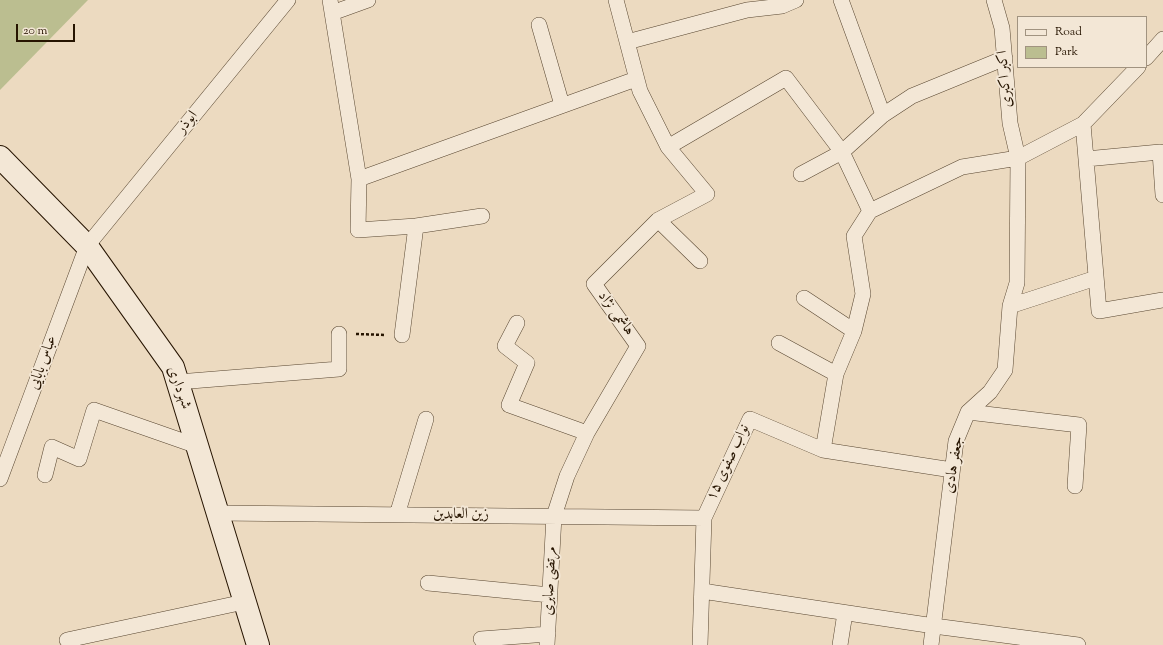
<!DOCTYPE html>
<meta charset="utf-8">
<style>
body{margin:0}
#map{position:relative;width:1163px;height:645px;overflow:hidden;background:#ecdac0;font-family:"Sorts Mill Goudy",serif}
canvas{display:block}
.legend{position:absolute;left:1017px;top:16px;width:130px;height:52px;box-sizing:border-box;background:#f3e7d6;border:1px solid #a19380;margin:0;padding:5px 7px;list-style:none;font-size:12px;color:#261400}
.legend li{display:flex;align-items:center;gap:8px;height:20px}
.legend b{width:20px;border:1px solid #a19380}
.scale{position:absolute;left:16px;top:24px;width:59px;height:18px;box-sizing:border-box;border:2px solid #261400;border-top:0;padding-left:5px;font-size:12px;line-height:14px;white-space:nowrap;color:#261400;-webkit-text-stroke:3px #f3e7d6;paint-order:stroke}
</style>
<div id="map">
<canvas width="1163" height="645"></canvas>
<ul class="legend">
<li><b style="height:5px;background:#f3e7d6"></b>Road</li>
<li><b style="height:11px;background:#bbbe90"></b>Park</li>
</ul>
<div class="scale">20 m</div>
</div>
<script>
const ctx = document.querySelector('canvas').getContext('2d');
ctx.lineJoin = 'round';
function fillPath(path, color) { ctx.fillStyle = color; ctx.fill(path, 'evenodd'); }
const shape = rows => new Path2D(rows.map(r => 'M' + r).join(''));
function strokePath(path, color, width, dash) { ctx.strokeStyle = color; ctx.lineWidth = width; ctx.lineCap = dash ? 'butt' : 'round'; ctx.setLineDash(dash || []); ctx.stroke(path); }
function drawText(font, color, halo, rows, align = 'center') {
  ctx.font = font + ' "Sorts Mill Goudy",Amiri,serif'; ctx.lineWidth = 3.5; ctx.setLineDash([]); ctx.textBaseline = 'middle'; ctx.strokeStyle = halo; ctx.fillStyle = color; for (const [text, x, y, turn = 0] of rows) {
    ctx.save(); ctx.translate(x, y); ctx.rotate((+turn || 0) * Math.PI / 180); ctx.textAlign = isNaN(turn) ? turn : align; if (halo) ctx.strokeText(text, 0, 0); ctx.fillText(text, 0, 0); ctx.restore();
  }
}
const green = shape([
 [0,0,88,0,0,90]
]);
const path = shape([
 [356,334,385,335]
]);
const street = shape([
 [330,0,359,179,358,230,416,226,482,216],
 [841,0,883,115],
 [332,13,368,0],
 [539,25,562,105],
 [627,42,747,10,782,6,796,0],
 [1146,58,1163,39],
 [1083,124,1099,311,1163,300],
 [668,147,786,78,842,152,870,211],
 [1086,159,1160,152,1163,195],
 [801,174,842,152,883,115,912,96,1005,58],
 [359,179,636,79],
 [658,220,700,261],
 [804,298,854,331],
 [1010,306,1096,278],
 [517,323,505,346,527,363,509,405,587,433],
 [402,335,416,226],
 [779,343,836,374],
 [178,382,339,369,339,334],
 [968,412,1079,425,1075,486],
 [823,450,836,374,854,331,863,294,854,236,870,211,962,167,1018,158,1083,124,1138,67],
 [45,475,52,447,79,459,94,410,197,446],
 [0,479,87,246,288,0],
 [218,513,704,518],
 [397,515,426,419],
 [428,583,550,595],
 [702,591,934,626,1078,645],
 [481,639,548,634],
 [67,640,244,602],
 [547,645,554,516,567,476,587,433,638,346,594,284,658,220,707,194,668,147,640,91,616,0],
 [700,645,704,518,750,419,823,450,952,470],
 [840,645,845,613],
 [931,645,956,441,968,412,990,392,1005,370,1010,306,1017,283,1018,158,1010,123,1002,28,994,0]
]);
const secondary = shape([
 [0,157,87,246,173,367,258,645]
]);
const streetNames = [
 ["اکبر اکبری",1006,79,-95],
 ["ابوذر",188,123,-51],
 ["هاشمی نژاد",615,314,54],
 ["عباس بابایی",44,363,-70],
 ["شهرداری",178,388,70],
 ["نواب صفوی ۱۵",729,463,-65],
 ["جعفر هادی",955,465,-80],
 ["زین العابدین",461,515],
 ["مرتضی صابری",551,581,-87]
];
fillPath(green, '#bbbe90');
strokePath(street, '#584630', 16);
strokePath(secondary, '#261400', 24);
strokePath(path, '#261400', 2.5, [3, 2]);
strokePath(street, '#f3e7d6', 15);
strokePath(secondary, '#f3e7d6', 22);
drawText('15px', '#261400', '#f3e7d6', streetNames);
</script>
